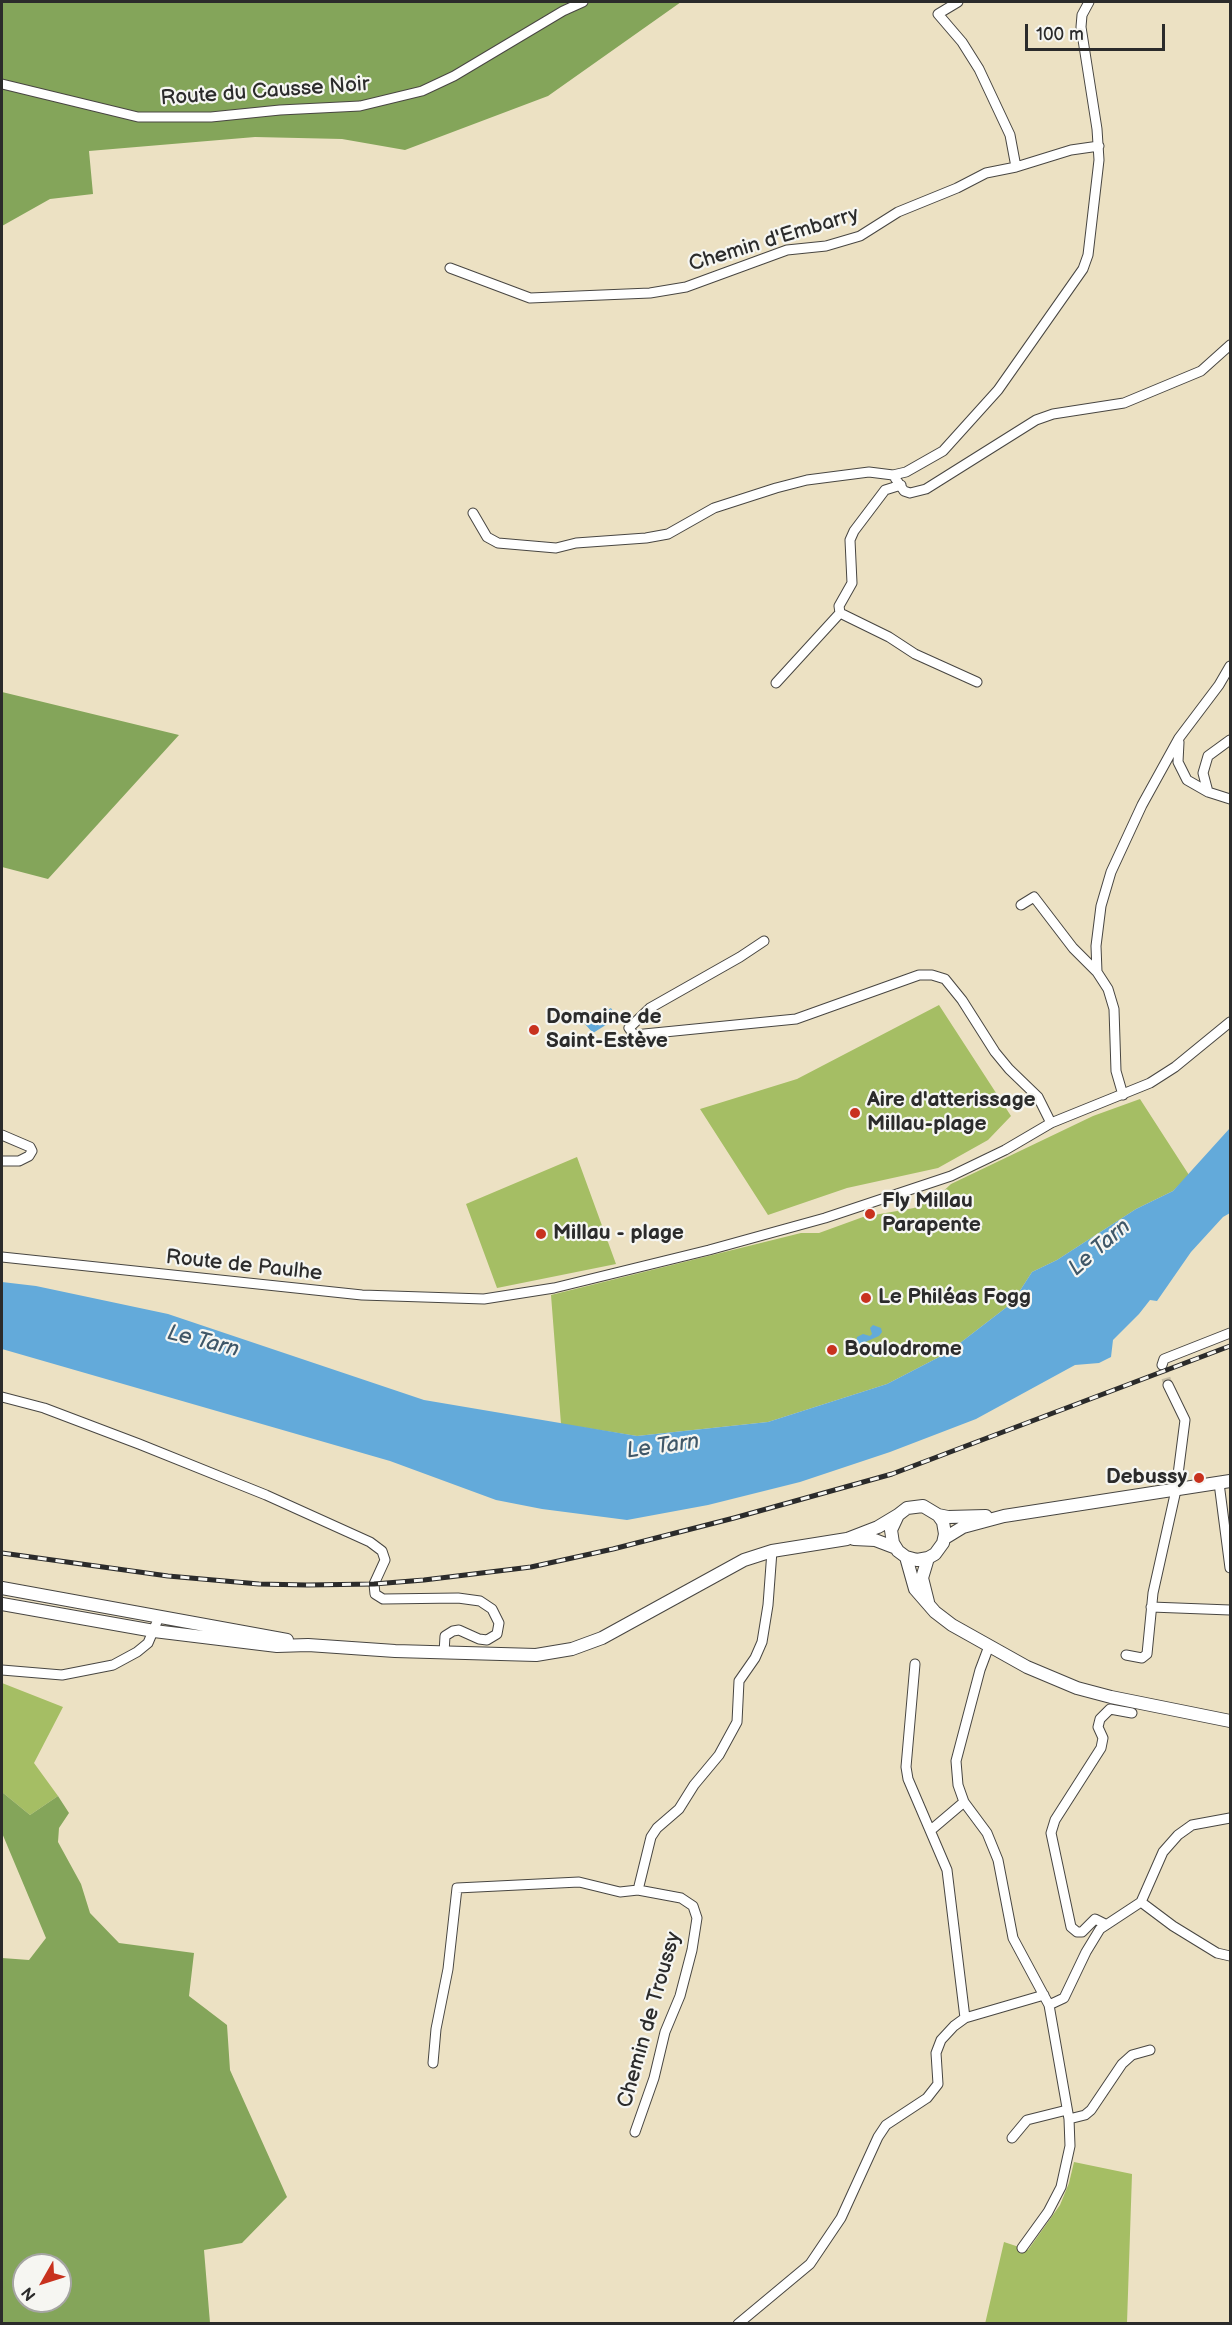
<!DOCTYPE html>
<meta charset="utf-8">
<style>
body{margin:0}
#map{position:relative;width:1232px;height:2325px;overflow:hidden;background:#ece1c3;font-family:"Balsamiq Sans",sans-serif}
canvas{display:block}
.frame{position:absolute;inset:0;border:3px solid #2b2b2b;pointer-events:none}
.north{position:absolute;left:12px;top:2253px;width:60px;height:60px;box-sizing:border-box;background:#f6f6f2;border:2px solid #a5a5a2;border-radius:50%;rotate:231deg;font-size:16px;font-weight:700;line-height:24px;text-align:center;color:#2b2b2b}
.north::after{content:'';display:block;margin:auto;width:21px;height:27px;background:#c8321e;clip-path:polygon(50% 0,100% 100%,50% 72%,0 100%)}
.scale{position:absolute;left:1025px;top:24px;width:140px;height:27px;box-sizing:border-box;border:3px solid #2b2b2b;border-top:0;padding-left:8px;font-size:18px;line-height:21px;white-space:nowrap;color:#2b2b2b;-webkit-text-stroke:4px #f6f6f2;paint-order:stroke}
</style>
<div id="map">
<canvas width="1232" height="2325"></canvas>
<div class="frame"></div>
<div class="north">N</div>
<div class="scale">100 m</div>
</div>
<script>
const ctx = document.querySelector('canvas').getContext('2d');
ctx.lineJoin = 'round';
function fillPath(path, color) { ctx.fillStyle = color; ctx.fill(path, 'evenodd'); }
const shape = rows => new Path2D(rows.map(r => 'M' + r).join(''));
function strokePath(path, color, width, dash) { ctx.strokeStyle = color; ctx.lineWidth = width; ctx.lineCap = dash ? 'butt' : 'round'; ctx.setLineDash(dash || []); ctx.stroke(path); }
function drawText(font, color, halo, rows, align = 'center') {
  ctx.font = font + ' "Balsamiq Sans",sans-serif'; ctx.lineWidth = 4.5; ctx.setLineDash([]); ctx.textBaseline = 'middle'; ctx.strokeStyle = halo; ctx.fillStyle = color; for (const [text, x, y, turn = 0] of rows) {
    ctx.save(); ctx.translate(x, y); ctx.rotate((+turn || 0) * Math.PI / 180); ctx.textAlign = isNaN(turn) ? turn : align; if (halo) ctx.strokeText(text, 0, 0); ctx.fillText(text, 0, 0); ctx.restore();
  }
}
const green = shape([
 [939,1005,1011,1116,988,1140,938,1168,847,1188,768,1215,700,1109,797,1079],
 [1140,1099,1189,1175,1173,1191,1136,1209,1057,1260,1032,1272,1012,1303,947,1353,887,1384,768,1422,637,1436,561,1424,551,1295,801,1233,819,1233,863,1217,914,1208,938,1196,951,1184,1093,1116],
 [577,1157,616,1264,497,1288,466,1204],
 [2,1683,63,1707,34,1763,58,1796,30,1815,2,1792],
 [1074,2162,1132,2174,1127,2323,985,2324,1004,2242,1028,2250,1060,2205,1069,2183]
]);
const forest = shape([
 [2,2,681,2,548,96,405,150,342,139,255,137,89,151,93,194,50,199,2,226],
 [2,692,179,735,48,879,2,867],
 [2,1792,30,1815,58,1796,69,1813,59,1828,58,1842,81,1884,90,1913,119,1943,194,1953,189,1996,227,2025,230,2070,287,2197,242,2243,204,2250,210,2323,2,2323,2,1958,29,1960,46,1938,2,1833],
 [24,2265,60,2265,60,2301,24,2301]
]);
const water = shape([
 [611,1008,617,1018,593,1033,584,1023,584,1016,589,1012,602,1013],
 [1230,1128,1230,1213,1223,1217,1191,1252,1157,1301,1150,1300,1139,1314,1113,1340,1111,1357,1099,1363,1075,1365,976,1419,890,1452,800,1482,708,1505,627,1520,542,1509,496,1500,390,1461,2,1349,2,1282,36,1286,168,1314,424,1400,637,1436,768,1422,887,1384,947,1353,1012,1303,1032,1272,1057,1260,1136,1209,1173,1191],
 [873,1325,881,1328,882,1332,879,1336,863,1343,868,1347,879,1344,884,1353,873,1357,868,1354,863,1356,856,1342,857,1337,863,1334,870,1336,872,1334,870,1328]
]);
const minorTunnel = shape([
 [1162,1365,1168,1385]
]);
const minor = shape([
 [958,2,938,14,962,42,979,69,1010,135,1016,167],
 [2,84,138,117,211,117,280,110,360,106,422,91,454,76,563,11,583,2],
 [450,268,530,298,650,293,686,287,787,250,826,246,860,236,898,212,957,188,986,173,1016,167,1071,150,1099,146],
 [893,475,904,491,910,493,926,489,1036,420,1053,414,1124,403,1201,371,1230,345],
 [901,485,885,490,854,531,850,540,852,583,839,606,840,613,889,637,915,654,977,682],
 [473,513,487,537,498,543,556,548,576,543,646,538,668,534,714,508,776,488,807,480,869,472,893,475,906,472,943,451,998,390,1083,269,1088,255,1099,160,1097,129,1081,27,1082,15,1089,2],
 [776,683,840,613],
 [1179,742,1178,762,1187,780,1208,792,1230,799],
 [1208,792,1203,773,1208,756,1230,740],
 [1021,905,1034,897,1073,948,1097,972],
 [764,941,740,957,650,1008,629,1028,634,1035,796,1019,919,975,932,975,945,979,962,1000,995,1052,1009,1069,1038,1097,1051,1123],
 [1123,1095,1116,1071,1114,1009,1108,989,1097,972,1096,946,1101,906,1111,872,1142,805,1179,738,1219,685,1230,666],
 [2,1135,30,1147,32,1151,29,1156,19,1161,2,1161],
 [2,1257,362,1295,484,1299,554,1288,709,1250,825,1218,951,1176,1005,1150,1051,1123,1150,1083,1175,1067,1230,1022],
 [1162,1365,1164,1359,1230,1333],
 [2,1397,44,1408,139,1444,266,1495,370,1542,382,1551,385,1560,374,1584,375,1594,383,1599,458,1598,480,1601,492,1609,499,1623,497,1634,487,1640,479,1639,459,1630,453,1631,445,1636,444,1653],
 [1219,1483,1230,1568],
 [1151,1607,1230,1610],
 [989,1646,980,1670,956,1761,958,1785,964,1802,987,1833,998,1860,1013,1938,1049,2005,1069,2119,1070,2146,1061,2187,1048,2212,1022,2248],
 [1126,1655,1142,1658,1147,1654,1153,1593,1176,1490,1185,1420,1168,1385],
 [915,1664,906,1767,908,1779,947,1870,965,2018],
 [2,1670,62,1675,113,1665,137,1652,148,1643,159,1617],
 [931,1830,964,1802],
 [638,1890,651,1837,657,1828,679,1809,694,1785,719,1755,737,1722,739,1681,755,1658,762,1642,768,1605,772,1551],
 [1141,1902,1173,1926,1217,1953,1230,1956],
 [1105,1924,1095,1919,1082,1932,1077,1932,1071,1927,1051,1833,1055,1820,1101,1748,1103,1738,1098,1727,1100,1719,1110,1709,1132,1713],
 [1049,2005,1064,1998,1086,1952,1100,1929,1141,1902,1163,1852,1178,1835,1192,1825,1230,1818],
 [433,2063,436,2029,448,1969,457,1888,579,1882,620,1892,638,1890,681,1898,693,1906,697,1918,692,1950,680,1996,665,2032,654,2078,635,2132],
 [1069,2119,1085,2115,1091,2110,1122,2064,1132,2055,1150,2050],
 [1012,2138,1027,2120,1067,2110],
 [738,2324,810,2264,841,2218,878,2137,886,2125,927,2098,938,2084,936,2053,941,2040,954,2026,965,2018,1044,1995]
]);
const major = shape([
 [938,1515,943,1522,945,1534,943,1543,935,1554,928,1558,917,1560,906,1557,898,1551,893,1543,891,1530,898,1515,907,1508,923,1506,938,1515,948,1517,986,1516],
 [945,1538,963,1527,1004,1516,1230,1481],
 [854,1539,875,1540,896,1548],
 [906,1557,915,1589,935,1612,952,1625,1027,1667,1077,1688,1111,1697,1230,1721],
 [2,1588,287,1640],
 [928,1602,922,1578,928,1558],
 [2,1604,154,1631,277,1646,308,1645,395,1651,536,1655,572,1649,602,1638,744,1560,772,1551,847,1539,878,1527,898,1515]
]);
const rail = shape([
 [2,1553,168,1576,259,1584,307,1585,374,1584,424,1580,531,1567,613,1549,734,1518,892,1474,1230,1346]
]);
const markers = [
 [534,1030,6,"#c8321e"],
 [855,1113,6,"#c8321e"],
 [870,1214,6,"#c8321e"],
 [541,1234,6,"#c8321e"],
 [866,1298,6,"#c8321e"],
 [832,1350,6,"#c8321e"],
 [1199,1478,6,"#c8321e"]
];
const streetNames = [
 ["Route du Causse Noir",265,92,-4],
 ["Chemin d'Embarry",774,240,-17],
 ["Route de Paulhe",244,1266,6],
 ["Chemin de Troussy",650,2020,-74]
];
const poiNames = [
 ["Domaine de",546,1018],
 ["Saint-Estève",546,1042],
 ["Aire d'atterissage",867,1101],
 ["Millau-plage",867,1125],
 ["Fly Millau",882,1202],
 ["Parapente",882,1226],
 ["Millau - plage",553,1234],
 ["Le Philéas Fogg",878,1298],
 ["Boulodrome",844,1350],
 ["Debussy",1187,1478,"right"]
];
const waterNames = [
 ["Le Tarn",1100,1248,-41],
 ["Le Tarn",203,1342,14],
 ["Le Tarn",663,1447,-8]
];
fillPath(green, '#a5be64');
fillPath(forest, '#84a55a');
fillPath(water, '#63aada');
strokePath(minorTunnel, '#c5bda5', 9, [9, 4.5]);
strokePath(minor, '#484642', 11);
strokePath(major, '#484642', 14);
strokePath(minor, '#fff', 9);
strokePath(major, '#fff', 12);
strokePath(rail, '#2b2b2b', 5);
strokePath(rail, '#f6f6f2', 3, [9]);
for (const [x, y, r, color] of markers) { const dot = new Path2D(); dot.arc(x, y, r, 0, 2 * Math.PI); ctx.fillStyle = color; ctx.fill(dot); strokePath(dot, '#f6f6f2', 2); }
drawText('21px', '#2b2b2b', '#f6f6f2', streetNames);
drawText('bold 21px', '#2b2b2b', '#f6f6f2', poiNames, 'left');
drawText('italic 22px', '#3f5768', '#f6f6f2', waterNames);
</script>
